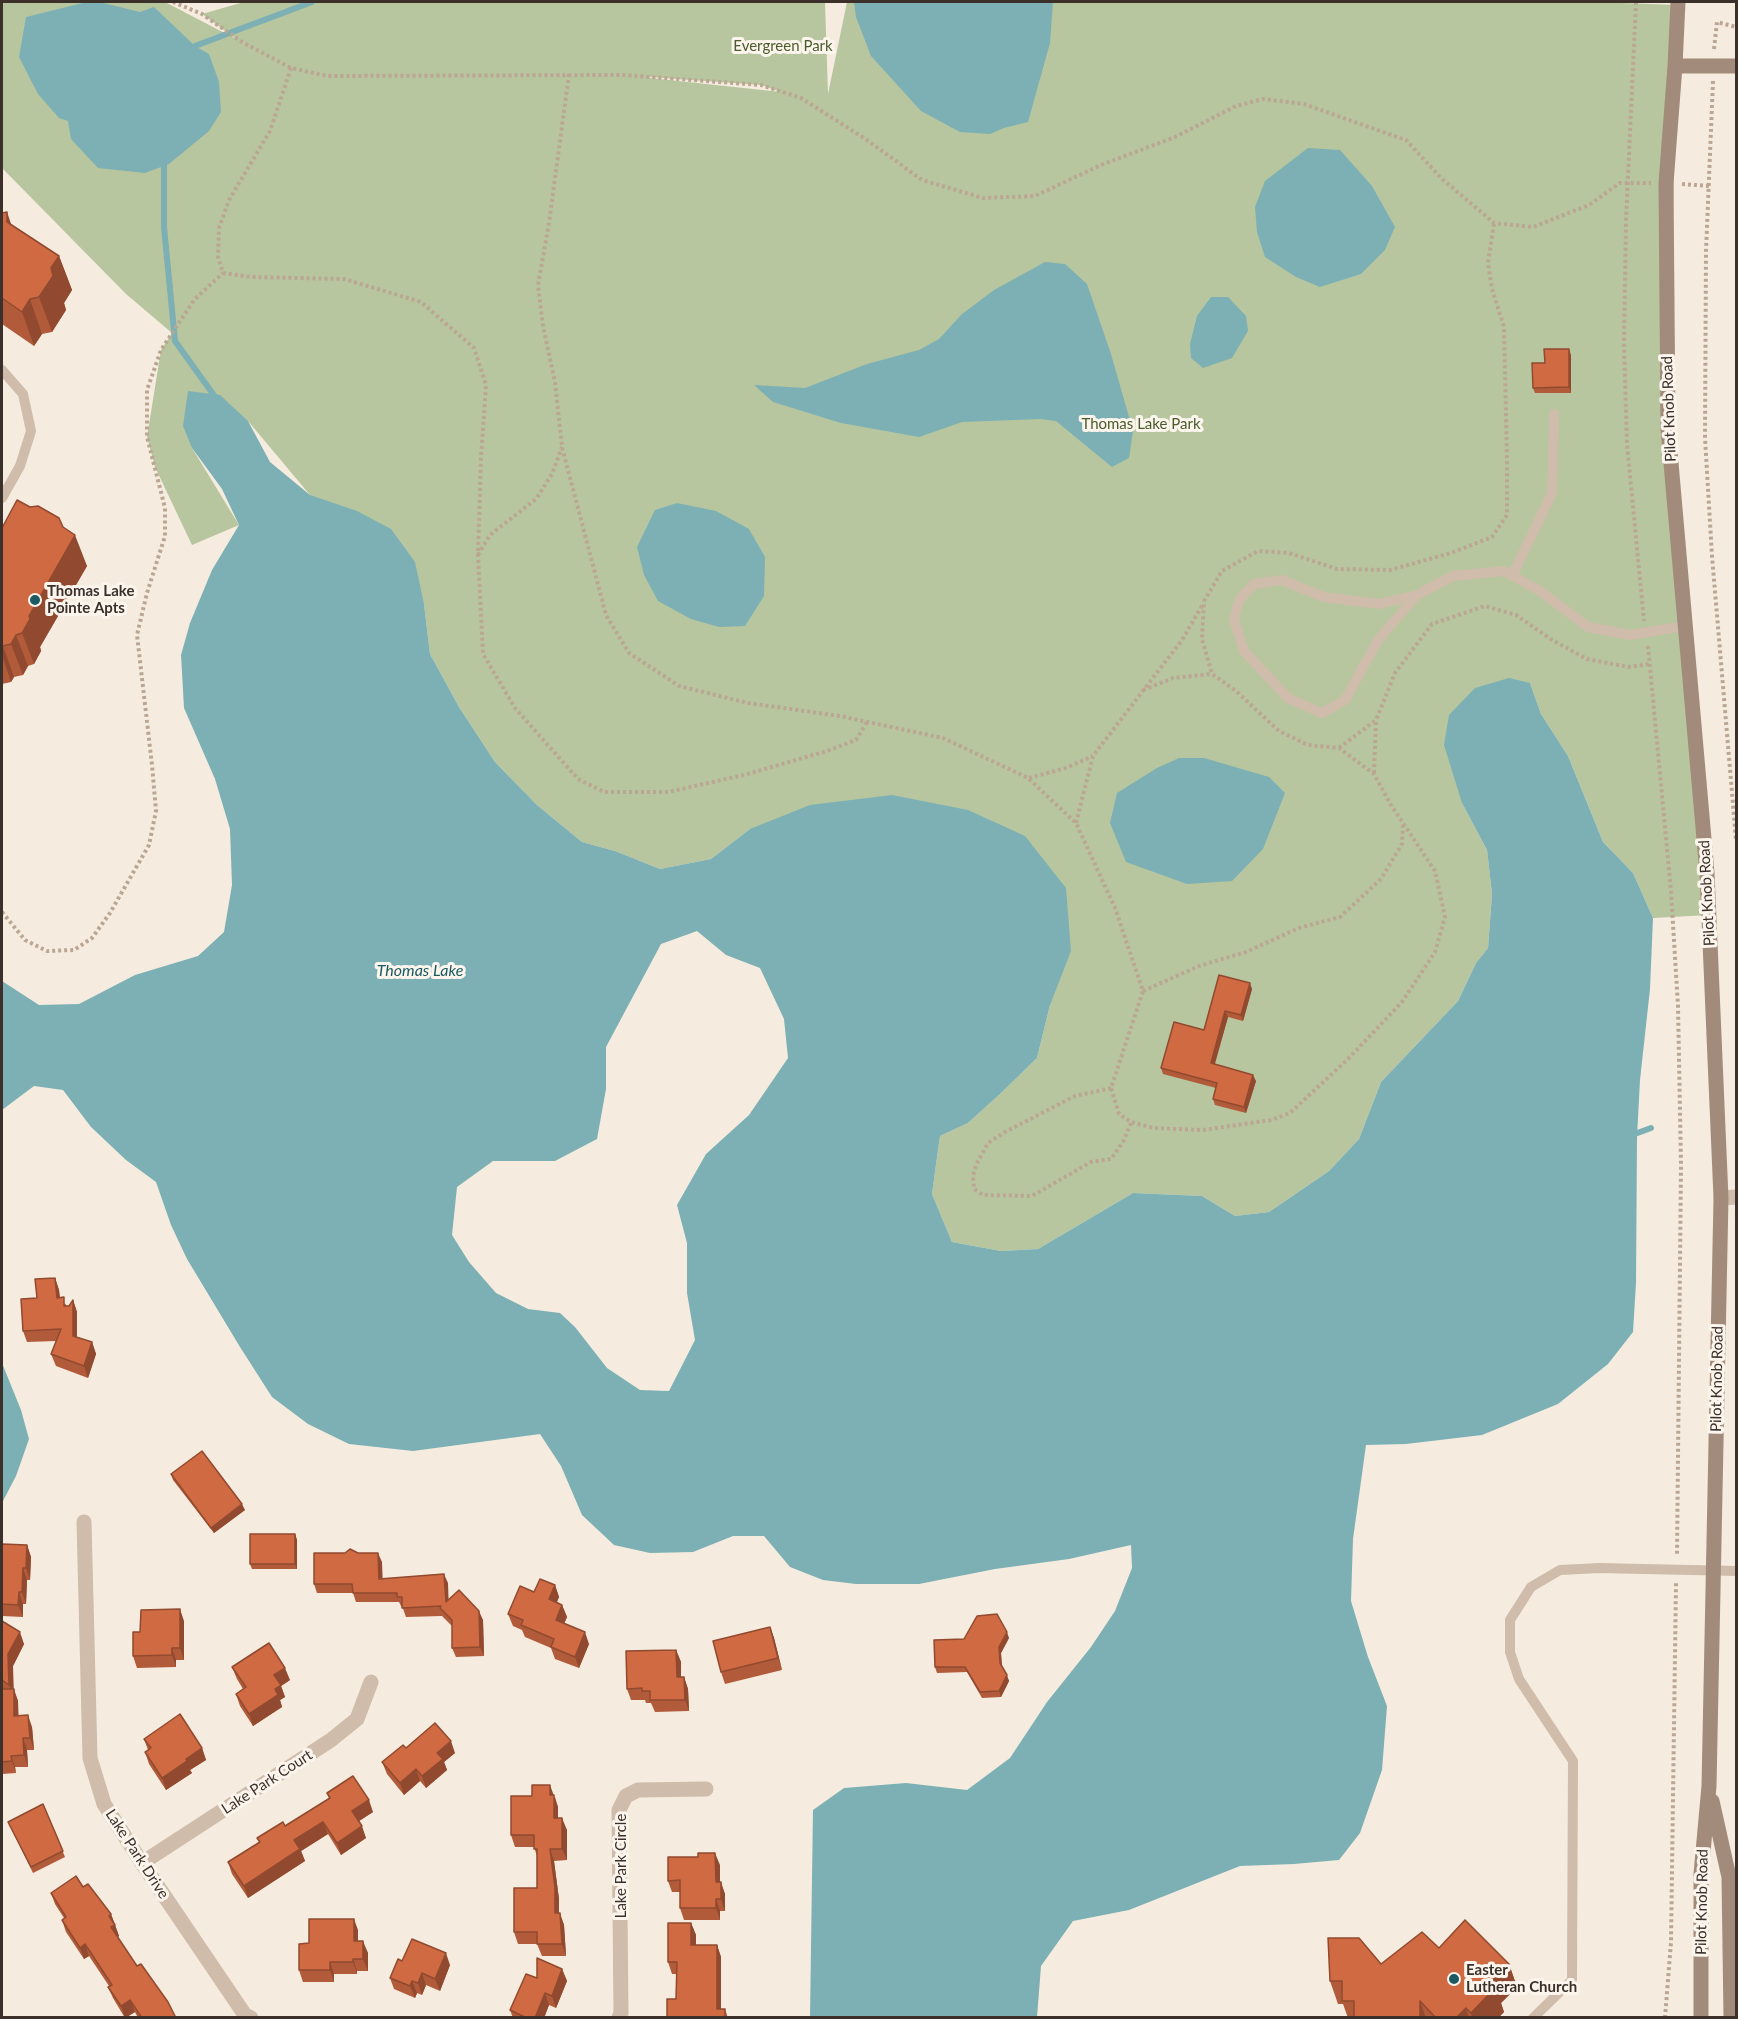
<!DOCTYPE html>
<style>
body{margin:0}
#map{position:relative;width:1738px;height:2019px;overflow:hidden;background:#f5ecdf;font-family:Lato,sans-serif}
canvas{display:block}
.frame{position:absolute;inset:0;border:3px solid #3c302a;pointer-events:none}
</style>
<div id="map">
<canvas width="1738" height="2019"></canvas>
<div class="frame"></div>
</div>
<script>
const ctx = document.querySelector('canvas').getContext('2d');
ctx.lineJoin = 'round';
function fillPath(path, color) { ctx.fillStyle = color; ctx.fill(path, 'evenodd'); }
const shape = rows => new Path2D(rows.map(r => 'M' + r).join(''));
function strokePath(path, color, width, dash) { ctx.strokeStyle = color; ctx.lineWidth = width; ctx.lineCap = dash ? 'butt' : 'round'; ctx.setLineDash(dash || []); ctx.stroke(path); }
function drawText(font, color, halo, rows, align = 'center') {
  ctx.font = font + ' Lato,sans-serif'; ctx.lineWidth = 6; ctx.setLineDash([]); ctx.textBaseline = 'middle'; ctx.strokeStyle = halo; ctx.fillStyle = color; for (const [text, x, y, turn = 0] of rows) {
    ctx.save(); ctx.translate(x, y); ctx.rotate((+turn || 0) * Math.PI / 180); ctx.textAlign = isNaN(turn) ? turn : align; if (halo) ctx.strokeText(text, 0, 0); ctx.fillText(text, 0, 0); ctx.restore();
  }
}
const green = shape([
 [2,2,165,2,236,39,202,14,244,2,825,2,828,94,847,2,1593,2,1678,5,1668,429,1709,915,1653,918,1633,873,1603,842,1568,756,1541,714,1530,683,1462,803,1487,850,1492,894,1488,948,1476,963,1458,1001,1381,1082,1359,1139,1329,1171,1269,1212,1235,1216,1202,1196,1133,1193,1038,1249,1001,1251,952,1242,932,1194,940,1136,968,1123,1000,1094,1037,1058,1050,1005,750,829,711,859,660,869,615,851,582,842,537,805,495,762,459,707,430,654,424,604,310,495,248,421,192,448,239,525,192,545,155,467,147,437,161,350,172,333,126,294,2,168],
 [649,77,761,85,781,92,650,78]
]);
const water = shape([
 [87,2,99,2,140,12,154,7,195,46,209,54,219,82,221,112,209,131,169,164,145,173,98,168,71,139,68,121,59,118,38,94,19,57,26,17],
 [854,2,1053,2,1050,43,1028,122,1004,128,990,134,960,132,921,111,871,56,856,17],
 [1308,148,1340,150,1372,186,1395,227,1385,250,1361,274,1320,287,1296,277,1265,257,1257,232,1255,207,1265,181],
 [1045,262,1065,264,1087,284,1111,354,1133,431,1129,458,1112,467,1056,421,1041,419,962,422,919,437,841,423,773,402,754,385,805,388,867,364,919,350,939,339,962,314,994,290],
 [1211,297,1228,297,1246,316,1248,331,1232,358,1203,368,1191,358,1190,344,1197,316],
 [188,391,220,395,248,421,270,462,310,495,357,511,391,529,415,562,424,604,430,654,459,707,495,762,537,805,582,842,615,851,660,869,711,859,750,829,810,805,892,795,968,810,1025,836,1066,888,1071,951,1050,1005,1037,1058,1000,1094,968,1123,940,1136,932,1194,952,1242,1001,1251,1038,1249,1133,1193,1202,1196,1235,1216,1269,1212,1329,1171,1359,1139,1381,1082,1458,1001,1476,963,1488,948,1492,894,1487,850,1462,803,1444,745,1449,715,1475,688,1509,678,1530,683,1541,714,1568,756,1603,842,1633,873,1653,918,1650,989,1640,1080,1637,1137,1636,1283,1633,1332,1608,1364,1558,1404,1482,1435,1406,1444,1366,1445,1353,1539,1351,1601,1368,1657,1387,1706,1382,1770,1360,1833,1339,1860,1294,1864,1240,1866,1129,1910,1073,1921,1041,1966,1037,2017,810,2017,813,1810,844,1788,906,1783,967,1790,1010,1758,1047,1702,1091,1647,1115,1611,1132,1568,1131,1545,1069,1559,995,1569,919,1584,856,1584,823,1580,790,1567,764,1536,733,1536,693,1552,650,1553,614,1545,582,1515,561,1466,540,1434,413,1451,349,1444,308,1424,272,1397,240,1347,187,1259,171,1225,156,1182,126,1160,91,1127,63,1090,34,1086,2,1110,2,981,39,1005,79,1004,135,975,198,956,224,932,232,885,230,829,215,779,184,708,181,655,190,623,212,570,239,525,222,489,192,448,183,426],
 [697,931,726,955,760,968,784,1019,788,1058,749,1115,706,1154,677,1205,687,1243,687,1293,695,1340,669,1391,640,1390,607,1368,575,1327,560,1313,528,1309,496,1293,469,1262,452,1235,457,1187,493,1161,555,1161,597,1139,606,1089,606,1047,661,944],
 [677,503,716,511,749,529,765,557,764,596,745,626,719,627,691,619,658,601,644,575,637,547,655,510],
 [1179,758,1204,758,1269,777,1285,793,1263,849,1232,881,1187,884,1126,862,1110,823,1117,793,1157,768],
 [2,1363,21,1410,29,1439,16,1476,2,1503]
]);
const stream = shape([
 [190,50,195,46,312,2],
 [164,158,164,227,175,341,218,401],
 [1632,1135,1651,1128]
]);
const path = shape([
 [173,2,202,14,242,42,291,68,327,76,623,75,761,85,801,98,867,140,922,180,983,198,1035,196,1101,165,1175,137,1236,106,1263,99,1304,104,1406,140,1441,178,1494,223,1533,227,1589,205,1620,183,1651,183],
 [1636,2,1626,220,1624,344,1627,444,1644,621],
 [1714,49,1717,22,1736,27],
 [291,68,270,131,229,200,219,228,218,257,223,273,251,277,344,279,421,302,474,348,486,385,481,458,478,555,483,654,515,708,578,779,604,792,668,792,744,775,827,751,856,740,867,722],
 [569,74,549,223,538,285,543,326,555,382,562,447,606,615,629,653,679,686,748,703,840,716,943,738,1028,778,1076,823,1115,908,1143,991,1111,1088,1119,1114,1131,1122,1153,1128,1203,1130,1271,1120,1290,1113,1348,1059,1402,1002,1435,952,1445,917,1435,871,1391,805,1374,774,1339,748,1308,745,1279,731,1236,691,1212,674,1202,639,1204,601,1222,571,1258,551,1289,553,1337,569,1390,570,1451,553,1492,537,1507,515,1507,460,1504,327,1492,289,1488,263,1494,223],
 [1713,81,1706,251,1705,438,1712,556,1736,840],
 [1682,184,1709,186],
 [478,555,490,535,536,499,552,474,562,447],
 [1648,646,1671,891,1678,1006,1681,1165,1677,1555],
 [1143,690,1173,678,1212,674],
 [1339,748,1376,720,1395,673,1432,624,1485,606,1516,615,1552,640,1587,659,1628,667,1650,664],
 [1374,773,1376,720],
 [1029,778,1066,768,1093,756],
 [1076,823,1093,756,1182,640,1203,604],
 [2,912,25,940,47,951,74,950,92,938,110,913,149,845,156,811,152,765,137,635,147,593,165,536,165,508,147,437,147,390,161,350,194,300,223,273],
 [1143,991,1199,966,1246,952,1299,928,1340,917,1381,879,1402,844,1403,823],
 [1111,1088,1075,1096,1005,1132,988,1143,976,1165,973,1176,974,1189,983,1195,1032,1196,1091,1162,1111,1159,1123,1142,1131,1123],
 [1665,2018,1671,1942,1676,1583]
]);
const lane = shape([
 [2,370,23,394,31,431,20,466,2,498],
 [1512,576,1552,493,1554,414],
 [1417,595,1378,640,1345,700,1322,713,1288,698,1244,651,1234,620,1239,600,1254,584,1282,580,1324,597,1379,604,1417,595,1453,576,1504,571,1540,591,1588,627,1630,635,1685,626],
 [1533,2018,1572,1980,1573,1761,1519,1679,1510,1652,1510,1620,1531,1587,1560,1570,1599,1568,1736,1571]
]);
const street = shape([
 [1721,1198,1736,1197],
 [84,1522,90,1758,104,1804,142,1863,245,2015,251,2018],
 [142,1863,331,1740,357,1719,371,1682],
 [619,2018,621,2013,619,1810,626,1796,638,1790,706,1789]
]);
const secondary = shape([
 [1678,2,1675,66,1666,183,1668,429,1707,873,1721,1198,1709,1786,1701,1874,1701,2018],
 [1675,66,1736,66],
 [1712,1801,1729,1877,1731,2018]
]);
const wall = shape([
 [2,213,11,224,59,256,72,290,64,303,66,310,52,332,42,334,34,346,2,324],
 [1571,355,1571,393,1535,393,1533,388],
 [63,527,87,566,40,647,41,651,34,664,28,666,23,675,14,677,11,682,2,684,2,528],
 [1219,975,1252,989,1243,1021,1228,1017,1215,1064,1256,1081,1246,1113,1215,1105,1213,1099,1216,1088,1163,1074,1161,1068,1204,1030],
 [55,1278,59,1290,60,1298,67,1306,69,1306,73,1300,77,1312,77,1337,92,1342,96,1354,88,1378,56,1366,51,1354,56,1341,27,1342,23,1331,37,1298],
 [171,1474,245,1510,214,1533,173,1480],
 [295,1534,297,1540,297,1569,252,1569,250,1564],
 [2,1544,27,1545,31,1557,30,1580,27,1580,26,1604,23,1604,23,1617,2,1616],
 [358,1553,382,1562,382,1579,448,1583,448,1600,483,1620,484,1656,456,1657,452,1648,452,1626,442,1616,406,1617,402,1606,401,1606,399,1602,356,1602,353,1593,317,1593,314,1584],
 [555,1585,559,1597,557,1602,562,1605,567,1617,564,1624,589,1644,579,1668,555,1659,551,1648,525,1637,522,1630,513,1626,508,1614,534,1592],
 [2,1621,24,1644,13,1666,13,1689,18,1701,18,1716,32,1727,34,1750,27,1750,28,1767,15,1767,16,1773,2,1774],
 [184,1621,184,1660,176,1660,176,1667,137,1668,133,1656,140,1632],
 [770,1627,774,1638,782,1670,725,1684,721,1672],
 [1009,1638,1001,1653,1002,1667,1009,1681,1001,1697,982,1698,967,1672,937,1673,935,1667],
 [676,1650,681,1662,681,1677,684,1677,688,1689,689,1711,655,1712,651,1703,646,1703,645,1700,631,1700,627,1689],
 [232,1667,290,1680,281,1686,285,1697,280,1700,282,1707,253,1726,240,1706,236,1694,243,1689,237,1679],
 [144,1739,202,1748,206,1760,190,1770,192,1773,166,1790,149,1764,145,1752,148,1750],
 [406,1748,455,1753,444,1762,447,1770,426,1788,420,1781,404,1795,387,1774,382,1762],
 [327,1793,373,1812,359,1821,366,1838,341,1855,328,1834,301,1851,305,1861,248,1898,232,1874,228,1862,259,1842,257,1838,285,1826,329,1798],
 [555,1797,558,1807,558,1818,567,1830,567,1860,554,1861,559,1899,559,1913,564,1925,566,1956,542,1956,537,1944,518,1944,514,1932,537,1888,537,1856,534,1847,515,1847,511,1835],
 [43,1804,65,1857,33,1873,8,1822],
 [720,1865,720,1882,725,1894,725,1911,720,1911,720,1920,684,1920,680,1908,680,1892,672,1892,668,1881],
 [83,1887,111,1914,119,1936,118,1937,137,1966,176,2018,138,2018,135,2012,125,2018,113,1998,108,1987,109,1986,89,1956,84,1959,66,1932,62,1920,64,1918,55,1904,51,1893],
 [691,1923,696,1935,696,1945,717,1945,721,1957,721,2009,725,2009,728,2018,667,2018,676,1999,677,1974,672,1974,668,1962],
 [358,1930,358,1941,368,1953,368,1971,357,1971,357,1974,334,1974,334,1982,303,1982,299,1970,309,1943],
 [1439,1948,1509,1964,1517,1987,1501,2003,1504,2012,1498,2018,1348,2018,1343,2004,1338,2004,1330,1981,1381,1964],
 [402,1961,450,1965,440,1991,426,1985,422,1995,417,1993,415,1998,394,1989,390,1978],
 [562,1969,567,1981,556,2008,549,2005,544,2018,513,2018,510,2010,537,1978]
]);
const shadedWall = shape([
 [7,212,19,247,7,222],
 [59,256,72,290,64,303,66,310,52,332,39,297,51,268],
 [30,299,42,334,34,346,22,312],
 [1569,349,1571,355,1571,393,1569,387],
 [75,535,87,566,40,647,41,651,34,664,22,633,29,616],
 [16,635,28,666,23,675,11,644],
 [3,646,14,677,11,682,2,655,2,648],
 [1250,983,1252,989,1243,1021,1241,1015],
 [1225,1011,1228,1017,1213,1069,1211,1063],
 [1253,1075,1256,1081,1246,1113,1244,1107],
 [55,1278,59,1290,61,1310,57,1298],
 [73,1300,77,1312,77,1347,73,1336],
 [92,1342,96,1354,88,1378,84,1366],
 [242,1504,245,1510,214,1533,211,1528],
 [295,1534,297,1540,297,1569,295,1564],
 [27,1545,31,1557,30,1580,26,1568],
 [378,1553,382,1562,383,1589,379,1579],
 [23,1568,27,1580,26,1604,22,1592],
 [444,1574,448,1583,449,1612,446,1602],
 [555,1585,559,1597,553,1611,549,1599],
 [19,1592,23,1604,23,1617,18,1605],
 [562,1605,567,1617,560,1632,556,1620],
 [180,1609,184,1621,184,1660,180,1648],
 [479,1611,483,1620,484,1656,480,1647],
 [770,1627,774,1638,782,1670,778,1658],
 [20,1632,24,1644,13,1666,14,1696,9,1685,8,1654],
 [585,1632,589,1644,579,1668,575,1657],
 [1007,1632,1009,1638,1001,1653,1002,1669,1000,1663,999,1647],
 [172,1648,176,1660,176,1667,172,1655],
 [676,1650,681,1662,681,1689,677,1677],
 [285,1668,290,1680,281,1686,285,1697,280,1700,282,1707,253,1726,249,1714,275,1689,274,1675],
 [1007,1675,1009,1681,1001,1697,999,1691],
 [684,1677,688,1689,689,1711,685,1700],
 [14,1689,18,1701,19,1728,14,1716],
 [28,1715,32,1727,34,1750,30,1738],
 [23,1738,27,1750,28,1767,24,1755],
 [451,1741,455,1753,444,1762,447,1770,426,1788,422,1776,437,1753],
 [202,1748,206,1760,190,1770,192,1773,166,1790,162,1778,186,1759],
 [11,1756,15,1767,16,1773,12,1761],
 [416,1769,420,1781,404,1795,400,1783],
 [550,1785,558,1807,558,1830,554,1818,550,1795],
 [369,1800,373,1812,356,1823,352,1811],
 [562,1818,567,1830,567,1860,562,1849],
 [323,1822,328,1834,301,1851,305,1861,248,1898,244,1886,294,1840],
 [362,1826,366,1838,341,1855,337,1843],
 [550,1849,554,1861,559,1899,559,1925,555,1913],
 [715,1853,720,1865,720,1894,716,1882],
 [721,1882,725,1894,725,1911,721,1899],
 [716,1899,720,1911,720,1920,716,1908],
 [560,1913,564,1925,566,1956,562,1944],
 [111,1914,119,1936,116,1938,109,1916],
 [354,1919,358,1930,358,1953,354,1941],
 [691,1923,696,1935,696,1957,691,1945],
 [363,1941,368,1953,368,1971,363,1959],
 [85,1944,89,1956,84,1959,80,1948],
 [717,1945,721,1957,721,2018,717,2009],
 [446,1953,450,1965,440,1991,435,1979],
 [353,1959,357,1971,357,1974,353,1962],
 [330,1962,334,1974,334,1982,330,1970],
 [1509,1964,1517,1987,1501,2003,1504,2012,1498,2018,1472,2018,1471,2013,1490,1983],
 [562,1969,567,1981,556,2008,552,1996],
 [422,1973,426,1985,422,1995,418,1983],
 [412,1981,417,1993,415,1998,410,1986],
 [545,1993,549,2005,544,2018,535,2018],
 [130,2000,135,2012,125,2018,121,2006],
 [1420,2001,1426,2018,1420,2018],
 [1466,2008,1469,2018,1456,2018]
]);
const building = shape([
 [7,212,7,222,59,256,51,268,53,276,39,297,30,299,22,312,2,298,2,213,7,212],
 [1544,349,1569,349,1569,387,1533,388,1532,363,1545,363,1544,349],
 [17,500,30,507,38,506,59,518,63,527,75,535,29,616,30,619,22,633,16,635,11,644,3,646,2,648,2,528,17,500],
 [1219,975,1250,983,1241,1015,1225,1011,1211,1063,1253,1075,1244,1107,1213,1099,1217,1083,1161,1068,1174,1022,1204,1030,1219,975],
 [55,1278,57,1298,64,1297,64,1306,69,1306,73,1300,73,1336,92,1342,84,1366,51,1354,61,1329,23,1331,21,1299,37,1298,35,1279,55,1278],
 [202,1451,242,1504,211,1528,171,1474,202,1451],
 [250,1534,295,1534,295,1564,250,1564,250,1534],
 [2,1544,27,1545,26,1568,23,1568,22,1592,19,1592,18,1605,2,1604,2,1544],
 [350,1549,358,1553,378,1553,379,1579,444,1574,446,1602,459,1590,479,1611,480,1647,452,1648,452,1620,440,1608,441,1606,402,1608,402,1597,397,1597,397,1593,353,1593,352,1584,314,1584,314,1553,345,1553,350,1549],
 [540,1579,555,1585,549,1599,562,1605,556,1620,585,1632,575,1657,551,1647,554,1639,521,1625,523,1620,508,1614,520,1586,534,1592,540,1579],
 [180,1609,180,1648,172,1648,172,1655,133,1656,133,1632,140,1632,141,1610,180,1609],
 [997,1614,1007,1632,999,1647,1000,1663,1007,1675,999,1691,980,1692,965,1667,935,1667,934,1640,964,1639,977,1616,997,1614],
 [2,1621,20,1632,8,1654,9,1685,2,1680,2,1621],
 [770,1627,778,1658,721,1672,713,1641,770,1627],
 [269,1643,285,1668,274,1675,281,1685,275,1689,278,1695,249,1714,236,1694,246,1687,232,1667,269,1643],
 [676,1650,677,1677,684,1677,685,1700,650,1700,650,1691,642,1691,642,1688,627,1689,626,1651,676,1650],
 [2,1689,14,1689,14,1716,28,1715,30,1738,23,1738,24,1755,11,1756,12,1761,2,1762,2,1689],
 [180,1714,202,1748,186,1759,187,1761,162,1778,145,1752,151,1748,144,1739,180,1714],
 [435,1723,451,1741,437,1753,443,1759,422,1776,416,1769,400,1783,382,1762,403,1745,406,1748,435,1723],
 [353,1776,369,1800,352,1811,362,1826,337,1843,323,1822,294,1840,300,1849,244,1886,228,1862,260,1842,257,1838,283,1822,285,1826,330,1798,327,1793,353,1776],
 [532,1785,550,1785,550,1795,554,1795,554,1818,562,1818,562,1849,550,1849,555,1888,555,1913,560,1913,562,1944,537,1944,537,1932,514,1932,514,1888,537,1888,537,1849,534,1849,534,1835,511,1835,511,1796,532,1796,532,1785],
 [43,1804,63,1851,31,1867,8,1822,43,1804],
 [698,1853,715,1853,716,1882,721,1882,721,1899,716,1899,716,1908,680,1908,680,1880,668,1881,668,1857,698,1857,698,1853],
 [76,1876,83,1887,88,1884,111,1914,109,1916,115,1925,111,1927,137,1966,141,1964,168,2002,176,2018,142,2018,130,2000,121,2006,108,1987,112,1985,85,1944,80,1948,62,1920,66,1917,51,1893,76,1876],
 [309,1919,354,1919,354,1941,363,1941,363,1959,353,1959,353,1962,330,1962,330,1970,299,1970,299,1944,309,1943,309,1919],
 [1465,1920,1509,1964,1490,1983,1495,1988,1471,2013,1466,2008,1456,2018,1436,2018,1420,2001,1420,2018,1354,2018,1354,2001,1342,2001,1342,1981,1330,1981,1328,1938,1359,1938,1381,1964,1422,1932,1439,1948,1465,1920],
 [668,1923,691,1923,691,1945,717,1945,717,2009,725,2009,725,2018,667,2018,667,1999,676,1999,677,1962,668,1962,668,1923],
 [412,1939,446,1953,435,1979,422,1973,418,1983,412,1981,410,1986,390,1978,398,1959,402,1961,412,1939],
 [537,1958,562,1969,552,1996,545,1993,535,2018,527,2018,510,2010,526,1974,537,1978,537,1958]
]);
const markers = [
 [35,600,6,"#1b5a61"],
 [1454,1979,6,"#1b5a61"]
];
const parkNames = [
 ["Evergreen Park",783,46],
 ["Thomas Lake Park",1141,424]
];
const streetNames = [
 ["Pilot Knob Road",1669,409,-92],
 ["Pilot Knob Road",1707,893,-93],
 ["Pilot Knob Road",1717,1379,-89],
 ["Lake Park Court",267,1782,-33],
 ["Lake Park Drive",137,1854,57],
 ["Lake Park Circle",621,1866,-90],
 ["Pilot Knob Road",1702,1902,-89]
];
const poiNames = [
 ["Thomas Lake",47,591],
 ["Pointe Apts",47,608],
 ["Easter",1466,1970],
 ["Lutheran Church",1466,1987]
];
const waterNames = [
 ["Thomas Lake",420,971]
];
fillPath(green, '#b7c69e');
fillPath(water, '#7cb0b5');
strokePath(stream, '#7cb0b5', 6);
strokePath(path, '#bba694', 4, [3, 3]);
strokePath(lane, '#cfbcaa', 10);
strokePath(street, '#cfbcaa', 15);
strokePath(secondary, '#a38b7b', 15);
fillPath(wall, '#b25b3a');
fillPath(shadedWall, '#914a2f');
fillPath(building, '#cf6a43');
strokePath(building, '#914a2f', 1.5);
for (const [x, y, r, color] of markers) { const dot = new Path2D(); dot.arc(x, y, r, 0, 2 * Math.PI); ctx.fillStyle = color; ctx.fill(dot); strokePath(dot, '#fcf5ed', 2); }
drawText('15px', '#495c2b', '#fcf5ed', parkNames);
drawText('15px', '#3c302a', '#fcf5ed', streetNames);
drawText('bold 15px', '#3c302a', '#fcf5ed', poiNames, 'left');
drawText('italic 16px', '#1b5a61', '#fcf5ed', waterNames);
</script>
